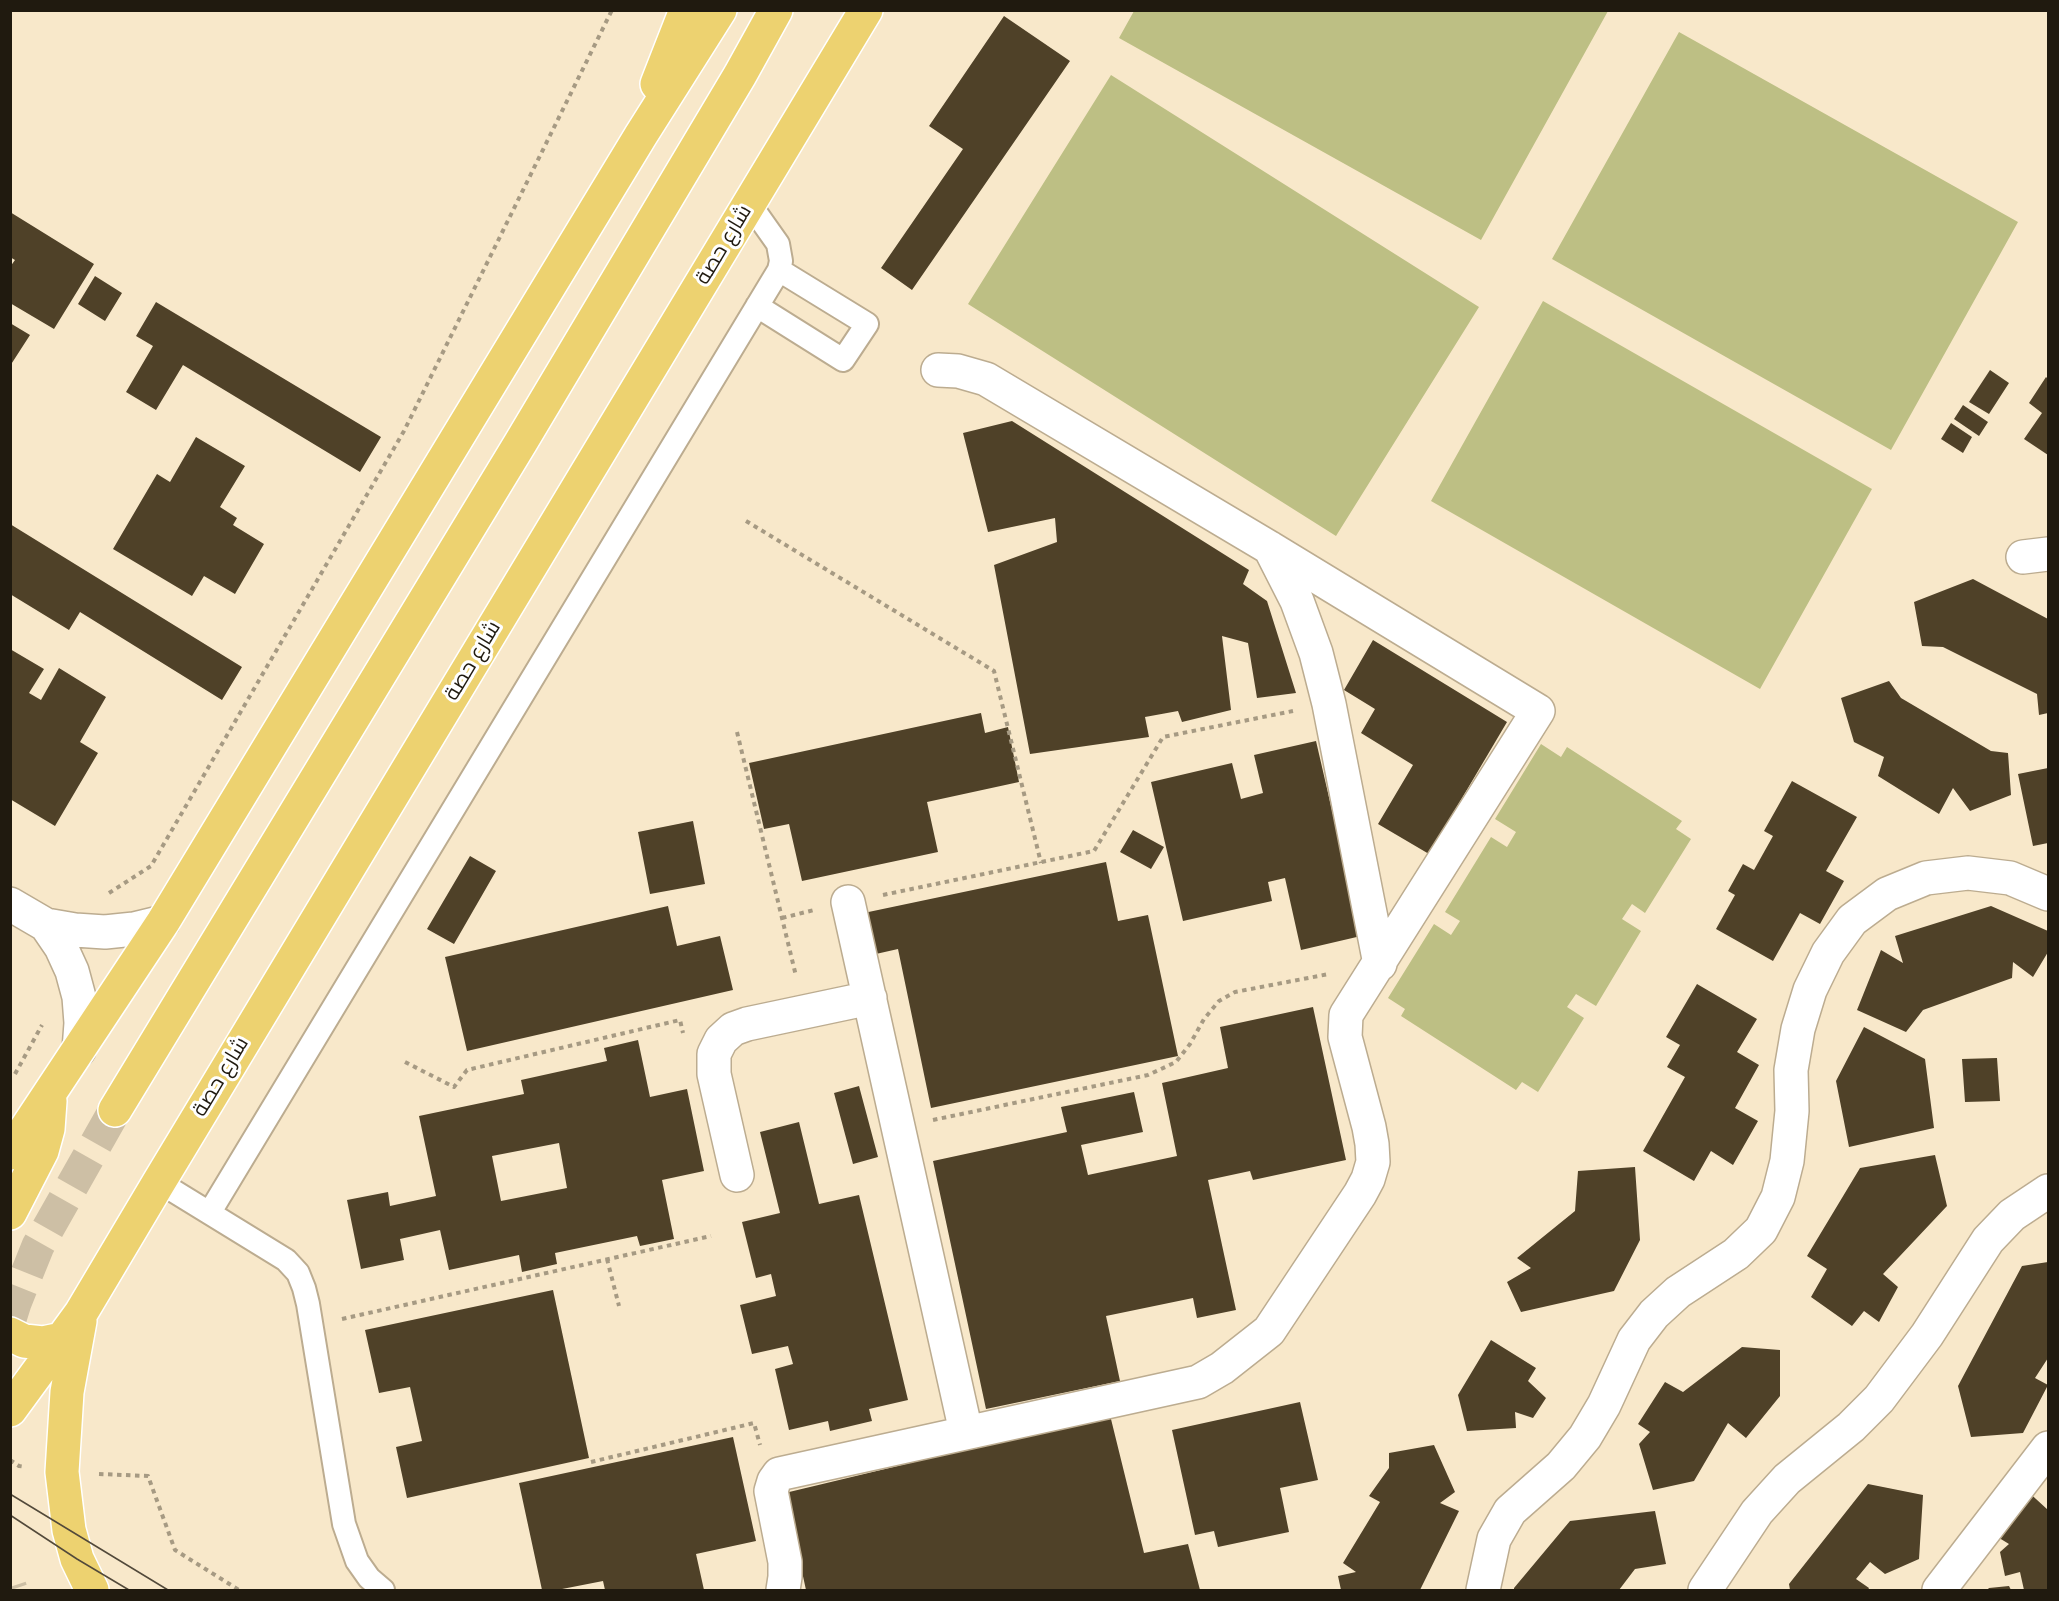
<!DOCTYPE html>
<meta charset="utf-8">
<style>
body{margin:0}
#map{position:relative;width:2059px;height:1601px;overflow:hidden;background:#f8e8ca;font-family:Arial,sans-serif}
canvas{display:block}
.frame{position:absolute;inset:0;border:12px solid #201a0f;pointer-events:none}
</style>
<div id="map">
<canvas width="2059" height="1601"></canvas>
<div class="frame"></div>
</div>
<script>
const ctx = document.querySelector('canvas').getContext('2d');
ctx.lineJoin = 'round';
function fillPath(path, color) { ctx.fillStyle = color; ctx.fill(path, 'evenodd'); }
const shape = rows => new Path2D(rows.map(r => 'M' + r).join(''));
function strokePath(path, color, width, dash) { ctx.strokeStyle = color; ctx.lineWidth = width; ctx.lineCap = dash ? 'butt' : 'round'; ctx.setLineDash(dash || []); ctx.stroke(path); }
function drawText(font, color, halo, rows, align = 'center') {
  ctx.font = font + ' Arial,Cairo,sans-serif'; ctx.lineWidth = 6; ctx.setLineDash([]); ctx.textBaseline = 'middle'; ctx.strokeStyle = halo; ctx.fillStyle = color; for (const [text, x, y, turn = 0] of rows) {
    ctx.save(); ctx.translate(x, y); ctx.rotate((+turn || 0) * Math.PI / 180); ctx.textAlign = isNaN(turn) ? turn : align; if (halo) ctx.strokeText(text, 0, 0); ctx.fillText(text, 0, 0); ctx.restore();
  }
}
const green = shape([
 [1134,11,1134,10,1608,11,1481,240,1119,38],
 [1679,32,2018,222,1891,450,1552,259],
 [1111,75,1479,307,1336,536,968,304],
 [1543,301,1872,489,1760,689,1431,501],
 [1541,744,1561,757,1567,747,1682,821,1676,829,1691,839,1645,913,1632,904,1622,919,1641,931,1596,1006,1576,994,1567,1007,1584,1018,1538,1092,1522,1082,1516,1090,1401,1016,1405,1009,1388,998,1434,924,1451,935,1460,921,1445,912,1491,837,1507,847,1516,832,1495,819]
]);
const building = shape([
 [1004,16,1070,61,912,290,881,268,963,149,929,126],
 [10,212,94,264,54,329,10,303,10,267,15,260,10,257],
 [95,276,122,293,105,321,78,304],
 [156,302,381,437,360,472,183,365,156,410,126,392,153,346,136,336],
 [10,323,30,335,10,366],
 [1990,370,2009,383,1989,414,1969,402],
 [2046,377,2048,379,2048,455,2024,439,2042,413,2029,403],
 [1963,405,1988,422,1979,436,1954,419],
 [1012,421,1249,570,1243,584,1267,601,1296,693,1257,698,1248,643,1222,636,1231,710,1182,722,1178,711,1145,717,1149,737,1030,754,994,565,1057,542,1055,518,988,532,963,433],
 [1951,423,1972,437,1963,453,1941,439],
 [196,437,245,466,220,507,237,518,233,525,264,544,235,594,204,576,192,596,113,549,157,474,170,482],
 [10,524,242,667,222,700,80,612,69,630,10,594],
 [1973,579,2048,619,2048,713,2039,715,2037,694,1943,647,1922,646,1914,602],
 [1373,640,1507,722,1429,854,1378,824,1413,765,1361,733,1375,709,1344,690],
 [10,649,44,669,29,693,41,700,59,668,106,697,80,742,98,753,55,826,10,799],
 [1889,681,1901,698,1991,751,2008,753,2011,795,1970,811,1953,788,1939,814,1878,776,1884,757,1854,742,1841,698],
 [981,713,985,733,1008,727,1019,782,927,802,938,852,802,881,789,824,764,829,749,763],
 [1316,741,1361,936,1301,950,1285,878,1268,882,1272,901,1183,921,1151,782,1232,763,1241,799,1263,793,1254,755],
 [2048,768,2048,843,2033,846,2018,774],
 [1792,781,1857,817,1826,871,1844,881,1820,924,1800,913,1773,961,1716,929,1735,895,1728,891,1743,864,1754,870,1773,836,1764,831],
 [693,821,705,884,650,894,638,832],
 [1133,830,1164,847,1151,869,1120,852],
 [470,856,496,871,454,944,427,929],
 [1106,862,1118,921,1148,915,1178,1056,931,1108,898,949,867,956,859,914],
 [668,906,677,946,720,936,733,990,467,1051,445,957],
 [1991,906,2048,931,2048,952,2033,977,2013,962,2012,978,1923,1010,1906,1032,1857,1010,1881,950,1903,963,1895,936],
 [1697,984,1757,1019,1737,1052,1759,1065,1735,1108,1758,1121,1733,1165,1711,1151,1694,1181,1643,1151,1685,1077,1667,1067,1680,1045,1666,1037],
 [1313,1007,1346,1160,1253,1180,1250,1171,1208,1180,1236,1310,1197,1318,1193,1298,1106,1316,1120,1381,986,1409,933,1161,1067,1132,1061,1107,1134,1092,1143,1132,1081,1145,1088,1175,1177,1156,1162,1083,1228,1068,1220,1027],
 [1864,1027,1925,1059,1934,1128,1849,1147,1836,1081],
 [638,1040,650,1097,687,1089,704,1171,662,1180,674,1239,640,1246,637,1236,555,1253,557,1264,522,1272,519,1255,449,1270,440,1230,400,1239,404,1260,361,1269,347,1200,388,1192,390,1206,436,1196,419,1116,524,1094,521,1080,607,1061,604,1048],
 [559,1143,567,1188,501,1201,492,1156],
 [1997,1058,2000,1101,1965,1102,1962,1059],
 [859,1086,878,1157,853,1164,834,1093],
 [799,1122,819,1204,859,1195,908,1400,869,1409,872,1421,830,1431,828,1421,789,1430,775,1369,793,1364,788,1346,752,1354,740,1305,776,1296,771,1274,756,1278,742,1222,780,1213,760,1132],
 [1935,1155,1947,1206,1883,1274,1898,1287,1879,1322,1864,1311,1852,1326,1811,1297,1827,1269,1807,1256,1860,1168],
 [1635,1167,1640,1240,1614,1291,1521,1312,1507,1282,1531,1268,1517,1258,1575,1211,1578,1171],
 [2048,1262,2048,1358,2035,1378,2048,1385,2023,1433,1971,1437,1958,1386,2022,1266],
 [553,1290,589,1458,407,1498,396,1447,422,1441,410,1387,379,1393,365,1330],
 [1491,1340,1536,1368,1528,1381,1546,1398,1533,1418,1515,1412,1516,1428,1467,1431,1458,1395],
 [1742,1347,1780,1350,1780,1396,1746,1438,1728,1423,1694,1481,1653,1490,1639,1444,1650,1432,1638,1424,1665,1382,1683,1392],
 [1300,1402,1318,1480,1280,1488,1289,1532,1218,1547,1214,1531,1195,1535,1172,1430],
 [1110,1415,1144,1553,1188,1544,1200,1590,806,1590,785,1493],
 [733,1437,756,1541,696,1554,704,1590,605,1590,603,1581,557,1590,542,1590,519,1483],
 [1434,1445,1455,1492,1440,1503,1459,1511,1420,1590,1341,1590,1338,1576,1356,1572,1343,1563,1380,1502,1369,1496,1389,1468,1389,1453],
 [1868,1484,1923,1495,1919,1559,1885,1574,1870,1562,1856,1579,1869,1588,1868,1590,1790,1590,1789,1584],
 [2024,1488,2048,1510,2048,1590,2024,1590,2020,1572,2005,1576,2000,1552,2009,1544,1991,1533],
 [1655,1511,1666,1564,1635,1569,1619,1590,1514,1590,1514,1588,1570,1521],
 [2009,1586,2011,1590,1987,1590,1989,1588]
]);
const primaryTunnel = shape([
 [10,1319,15,1303,38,1246,115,1110],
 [10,1587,11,1590]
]);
const path = shape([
 [746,521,994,671,1041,863],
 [737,732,796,976],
 [109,893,151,866,404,431,612,10],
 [883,895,1094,851,1163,737,1293,711],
 [782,918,814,910],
 [405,1062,454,1087,467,1070,680,1020,683,1033],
 [15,1074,42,1025],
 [933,1120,1148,1075,1176,1062,1190,1044,1204,1019,1219,1001,1235,992,1329,974],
 [607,1259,619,1306],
 [342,1319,711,1236],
 [10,1460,19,1466,26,1467],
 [591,1462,754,1423,760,1445],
 [99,1474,148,1476,175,1550,239,1590]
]);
const service = shape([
 [757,306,843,360,867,324,779,270],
 [159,1182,286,1260,298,1273,304,1288,308,1304,344,1524,357,1561,369,1578,383,1590],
 [210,1212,779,270,781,261,778,244,749,203]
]);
const pedestrian = shape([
 [1270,548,1297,601,1316,653,1329,704,1380,964],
 [848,902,966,1432],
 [737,1175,714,1074,714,1054,721,1040,733,1029,747,1024,870,998],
 [783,1590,785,1577,785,1562,771,1491,774,1481,779,1474,1198,1382,1222,1368,1269,1331,1360,1194,1368,1179,1373,1162,1372,1144,1369,1127,1345,1037,1346,1015,1538,711,1270,548,986,379,958,371,938,370]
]);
const minor = shape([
 [2023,557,2048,554],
 [10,904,46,925,75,930,105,932,134,929,163,922],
 [46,925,61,947,72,971,79,997,81,1023,79,1050],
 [1483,1590,1494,1539,1510,1511,1561,1466,1585,1437,1604,1405,1634,1340,1654,1314,1678,1292,1736,1254,1761,1230,1778,1197,1787,1161,1792,1111,1791,1070,1798,1029,1810,990,1828,953,1852,920,1887,894,1926,878,1968,873,2010,878,2048,894],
 [1705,1590,1757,1512,1787,1479,1851,1427,1879,1399,1927,1335,1988,1240,2012,1215,2048,1191],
 [1939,1590,2048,1448]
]);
const primary = shape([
 [657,84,686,10],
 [115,1110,521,442,740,75,776,10],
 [10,1153,163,922,641,135,720,10],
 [10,1213,42,1151,48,1129,50,1101],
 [80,1321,67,1392,62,1472,69,1530,77,1559,92,1590],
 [10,1334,24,1341,43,1343,62,1339],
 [10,1410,81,1313,159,1182,866,10]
]);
const tram = shape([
 [10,1494,168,1590],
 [10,1515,77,1559,129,1590]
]);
const streetNames = [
 ["شارع حصة",724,245,-59],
 ["شارع حصة",473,661,-59],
 ["شارع حصة",221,1077,-59]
];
fillPath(green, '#bdbf84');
fillPath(building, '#4f4128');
strokePath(primaryTunnel, '#cdbfa5', 33, [33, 16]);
strokePath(service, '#bcac90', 26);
strokePath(pedestrian, '#bcac90', 36);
strokePath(minor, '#bcac90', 36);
strokePath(primary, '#fff', 36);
strokePath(path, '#a69a83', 4, [4.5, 4.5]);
strokePath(service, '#fff', 22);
strokePath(pedestrian, '#fff', 33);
strokePath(minor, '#fff', 33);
strokePath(primary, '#edd270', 33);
strokePath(tram, '#52493a', 1.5);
drawText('21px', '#201a0f', '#fff', streetNames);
</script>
